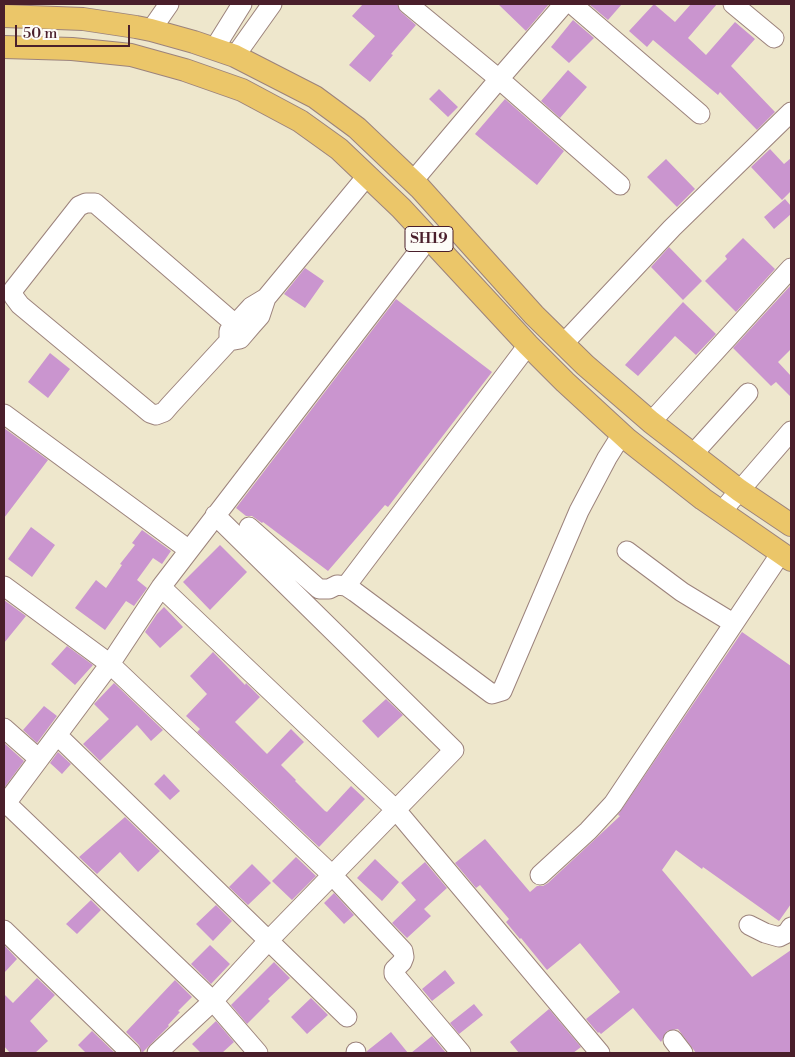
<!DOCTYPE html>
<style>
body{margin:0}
#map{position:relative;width:795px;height:1057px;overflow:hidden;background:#eee7cc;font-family:"Libre Bodoni",serif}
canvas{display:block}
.frame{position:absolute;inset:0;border:5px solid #4a1f2b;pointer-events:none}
.scale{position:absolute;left:15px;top:25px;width:115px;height:22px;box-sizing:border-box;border:2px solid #4a1f2b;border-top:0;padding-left:6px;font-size:15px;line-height:18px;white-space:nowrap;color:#4a1f2b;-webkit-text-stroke:4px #fdfcf7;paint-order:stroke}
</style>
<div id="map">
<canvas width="795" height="1057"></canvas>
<div class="frame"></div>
<div class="scale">50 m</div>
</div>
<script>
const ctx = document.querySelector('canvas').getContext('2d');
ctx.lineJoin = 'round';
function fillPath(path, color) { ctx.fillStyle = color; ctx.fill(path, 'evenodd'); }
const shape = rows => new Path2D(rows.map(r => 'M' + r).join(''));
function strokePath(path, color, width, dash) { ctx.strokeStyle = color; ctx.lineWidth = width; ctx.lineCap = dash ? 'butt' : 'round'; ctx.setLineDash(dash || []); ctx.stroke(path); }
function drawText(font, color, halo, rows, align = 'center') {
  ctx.font = font + ' "Libre Bodoni",serif'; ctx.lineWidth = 4.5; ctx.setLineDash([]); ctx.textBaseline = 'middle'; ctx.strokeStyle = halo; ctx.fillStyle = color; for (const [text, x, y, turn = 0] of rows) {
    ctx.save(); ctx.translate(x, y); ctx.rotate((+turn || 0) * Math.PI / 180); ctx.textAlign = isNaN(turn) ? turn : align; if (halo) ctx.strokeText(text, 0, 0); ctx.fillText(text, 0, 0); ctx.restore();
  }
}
const building = shape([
 [363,4,397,4,401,12,416,25,391,54,393,55,370,82,349,65,375,36,352,16],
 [498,4,549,4,526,31],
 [589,4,622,4,608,20],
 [654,4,675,22,691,4,717,4,688,38,706,55,735,22,755,39,731,66,775,112,757,130,720,92,718,95,653,40,647,47,629,31],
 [573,20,594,38,569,63,551,47],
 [568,70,587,87,560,118,541,101],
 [439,89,458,107,448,117,429,99],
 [505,99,564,151,537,185,475,134],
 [770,149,784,164,791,158,791,191,782,200,751,167],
 [666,159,695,189,677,207,647,177],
 [785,199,791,206,791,214,774,229,764,217],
 [743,238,775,269,736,312,705,281,727,259,725,256],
 [669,247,702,281,683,300,651,267],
 [305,268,324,281,305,308,284,294],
 [791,285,791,349,778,362,791,376,791,397,776,382,771,386,733,348],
 [396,299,492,372,388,507,385,505,328,571,263,522,262,523,252,516,246,516,236,508],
 [683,302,716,334,696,355,675,336,638,376,625,365],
 [50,353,70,369,48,398,28,382],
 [4,428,48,460,4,518],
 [31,527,55,545,32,577,8,559],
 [142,530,171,551,162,564,153,558,137,580,147,588,145,591,134,606,126,601,105,630,75,608,96,580,106,588,122,565,120,564,135,545,132,543],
 [220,545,247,572,210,610,183,582],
 [4,600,26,616,4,643],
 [164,607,183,627,160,648,145,632,157,614],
 [742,632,791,666,791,904,779,921,703,867,702,869,676,850,662,870,752,977,791,950,791,1053,696,1053,678,1029,667,1031,661,1042,633,1008,601,1034,599,1032,598,1033,586,1019,620,992,580,943,547,970,521,938,520,939,506,922,509,919,480,885,476,888,455,863,485,839,530,892,537,886,543,886,548,883,620,816,618,815],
 [67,646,93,665,75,685,51,664],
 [213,652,245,685,246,683,260,697,235,722,267,754,291,729,304,742,281,765,296,780,295,781,325,811,327,812,351,786,365,799,319,847,197,732,200,729,186,716,207,694,190,676],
 [114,683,163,730,151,741,137,725,100,761,83,744,109,719,94,704],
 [386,699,403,715,378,738,362,721],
 [44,706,57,716,37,743,23,730],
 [4,743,24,761,4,788],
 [58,752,71,764,62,774,50,763],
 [164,774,180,791,170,800,154,784],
 [125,817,160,851,138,872,120,852,97,874,79,857],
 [296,857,316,876,292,900,272,881],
 [375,859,399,882,382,901,357,878],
 [425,862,447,888,424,909,431,916,407,938,392,923,416,900,401,883],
 [252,864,271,883,248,905,229,887],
 [334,893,354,915,344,924,324,903],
 [91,900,101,910,77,934,66,924],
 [216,905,232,921,213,941,196,924],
 [4,945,17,959,4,973],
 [210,945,230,964,211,984,191,964],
 [274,962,290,978,268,999,270,1001,247,1024,231,1005],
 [445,970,455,983,432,1001,422,989],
 [37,978,55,995,30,1021,48,1041,35,1053,10,1053,4,1046,4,994,13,1003],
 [175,980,192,997,178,1011,180,1012,168,1025,169,1026,142,1053,139,1045,126,1032],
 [311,998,328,1015,307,1034,291,1017],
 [474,1004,483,1015,459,1034,450,1023],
 [549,1009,581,1047,573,1053,519,1053,510,1042],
 [216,1021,234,1042,222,1053,201,1053,192,1044],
 [92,1031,115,1053,86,1053,78,1045],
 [391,1032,408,1053,367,1053,367,1051],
 [432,1036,446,1053,411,1053]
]);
const minor = shape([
 [408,4,499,79,564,4],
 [572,4,700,114],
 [733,4,774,38],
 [151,30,169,4],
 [214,49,242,4],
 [235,56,272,4],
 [413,181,499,79,620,185],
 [266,298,367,176],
 [229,341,229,331,242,317,251,307,266,298,260,316,252,325,240,339,229,341,170,405,164,412,156,415,150,413,20,305,14,297,13,290,79,206,86,203,95,203,235,324],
 [563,344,672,228,791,112],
 [4,414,189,550],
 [651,422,791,268],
 [693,454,748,393],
 [722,511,791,431],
 [249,527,319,589,329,589,337,585,346,586,355,592,492,694,502,691,579,511,607,458,622,434],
 [627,551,682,592,733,623],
 [4,586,110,664,332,875,403,951,404,957,402,962,394,970,394,974,461,1053],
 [346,586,528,345],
 [161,587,396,810,600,1053],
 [4,728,39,759],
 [57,735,347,1017],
 [4,801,213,1001,258,1053],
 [4,806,110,664,161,587,428,239],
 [540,875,588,831,613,804,781,553],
 [749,925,765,933,779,937,787,933,791,927],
 [4,930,131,1053],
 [673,1040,683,1053],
 [356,1052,356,1053],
 [157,1053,213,1001,269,940,454,750,215,515]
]);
const major = shape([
 [4,16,83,19,136,27,151,30,194,42,235,56,315,97,357,128,420,188,534,315,585,365,651,422,739,490,791,525],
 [4,47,72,49,131,55,185,70,242,90,300,121,339,149,401,208,528,345,565,382,628,440,703,499,791,560]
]);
const shields = [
 [429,239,48]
];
const shieldNames = [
 ["SH19",429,239]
];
fillPath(building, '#ca95cf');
strokePath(minor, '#9c837c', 21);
strokePath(major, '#9c837c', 24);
strokePath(minor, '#fff', 19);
strokePath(major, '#ebc669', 22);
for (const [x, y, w] of shields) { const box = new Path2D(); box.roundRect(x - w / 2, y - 12.5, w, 25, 4); ctx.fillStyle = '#fdfcf7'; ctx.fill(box); strokePath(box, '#4a1f2b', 1); }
drawText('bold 15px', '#4a1f2b', null, shieldNames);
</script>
